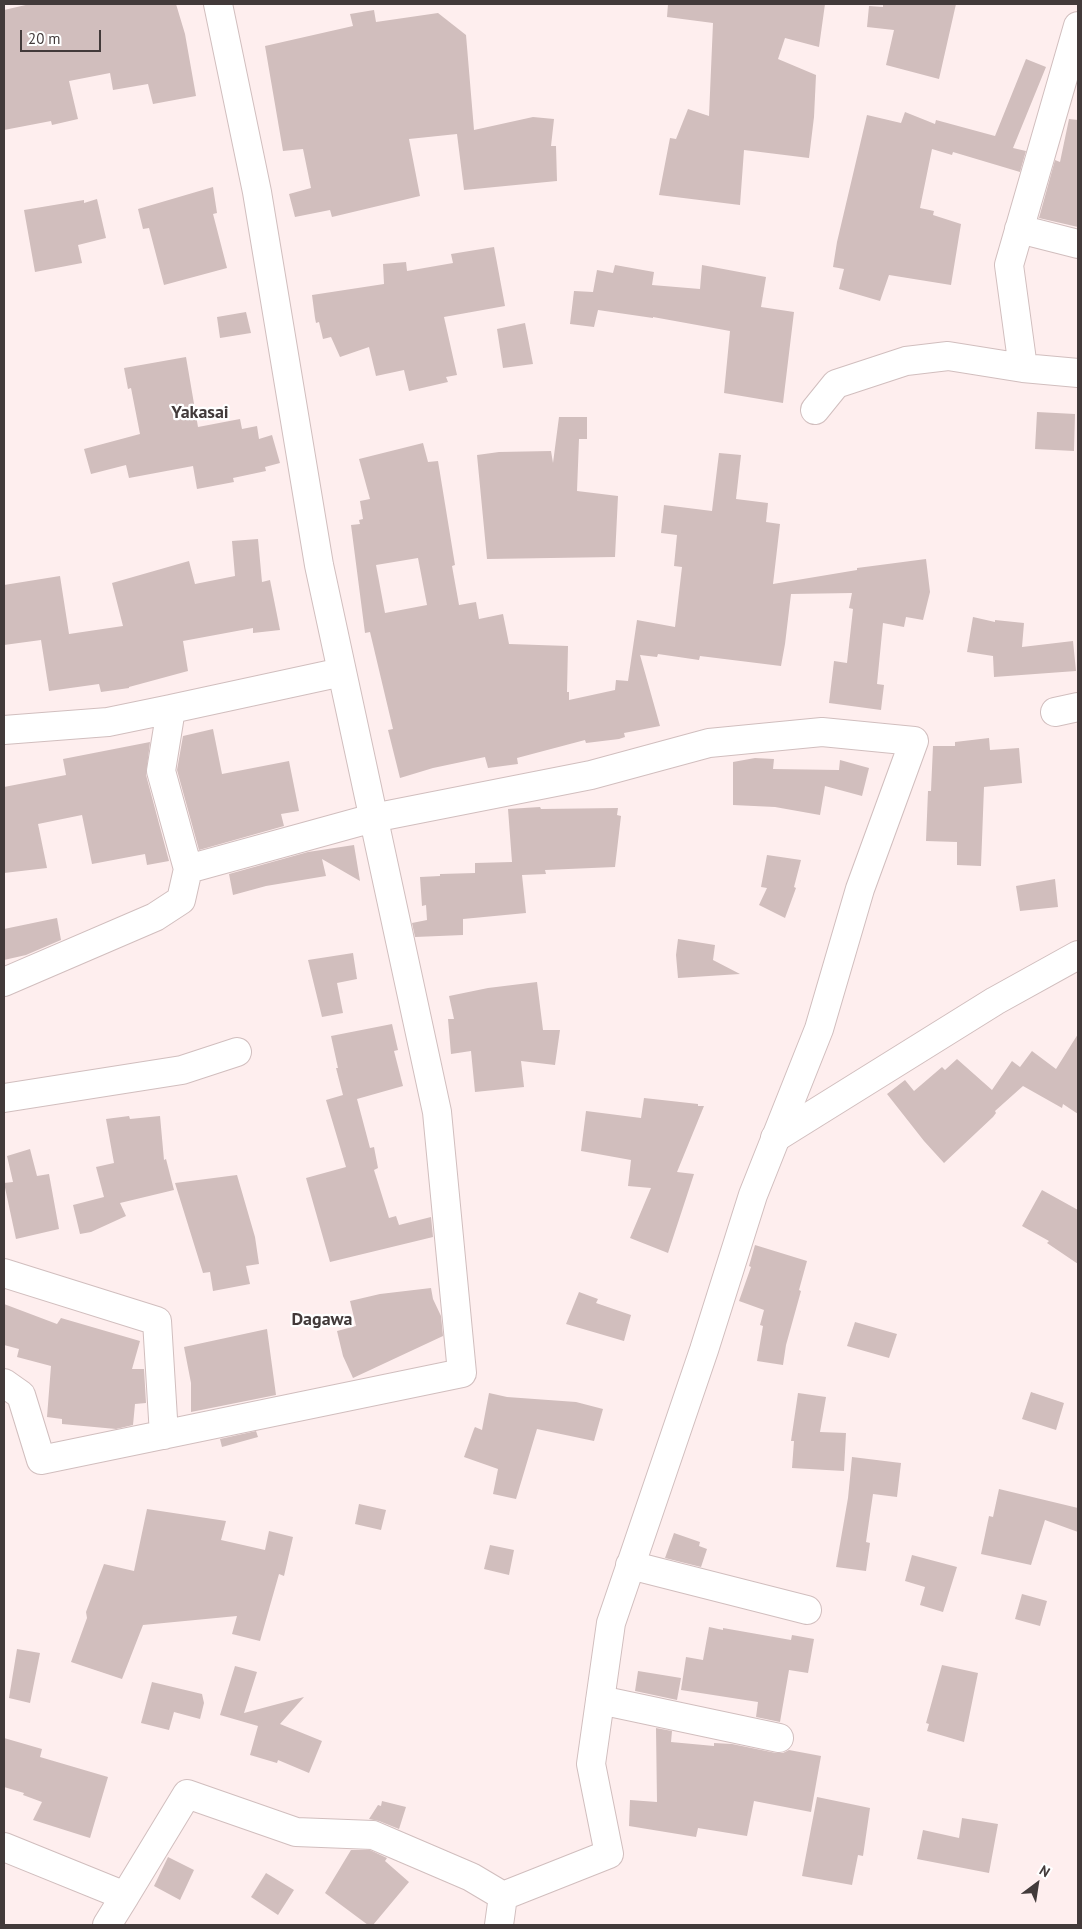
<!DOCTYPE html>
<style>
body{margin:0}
#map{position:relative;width:1082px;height:1929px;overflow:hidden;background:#feeeee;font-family:"PT Sans",sans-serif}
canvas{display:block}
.frame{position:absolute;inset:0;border:5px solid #423a3a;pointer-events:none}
.north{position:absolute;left:1012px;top:1859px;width:50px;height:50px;-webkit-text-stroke:4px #fff;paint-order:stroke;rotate:31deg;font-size:14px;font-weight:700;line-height:20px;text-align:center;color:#423a3a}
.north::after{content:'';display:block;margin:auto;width:18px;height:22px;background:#423a3a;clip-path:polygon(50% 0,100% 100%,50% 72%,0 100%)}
.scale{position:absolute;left:20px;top:30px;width:81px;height:22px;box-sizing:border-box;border:2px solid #423a3a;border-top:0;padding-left:6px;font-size:15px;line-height:18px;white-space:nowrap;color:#423a3a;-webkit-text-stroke:4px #fff;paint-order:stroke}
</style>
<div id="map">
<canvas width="1082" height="1929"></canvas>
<div class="frame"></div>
<div class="north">N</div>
<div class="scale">20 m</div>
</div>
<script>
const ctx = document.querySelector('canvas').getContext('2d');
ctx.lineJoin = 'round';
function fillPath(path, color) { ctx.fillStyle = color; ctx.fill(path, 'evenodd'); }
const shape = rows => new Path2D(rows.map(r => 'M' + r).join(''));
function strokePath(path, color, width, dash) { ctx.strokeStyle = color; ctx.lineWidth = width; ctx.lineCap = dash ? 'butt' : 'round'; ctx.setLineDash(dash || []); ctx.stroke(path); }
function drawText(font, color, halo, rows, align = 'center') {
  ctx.font = font + ' "PT Sans",sans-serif'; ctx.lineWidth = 4.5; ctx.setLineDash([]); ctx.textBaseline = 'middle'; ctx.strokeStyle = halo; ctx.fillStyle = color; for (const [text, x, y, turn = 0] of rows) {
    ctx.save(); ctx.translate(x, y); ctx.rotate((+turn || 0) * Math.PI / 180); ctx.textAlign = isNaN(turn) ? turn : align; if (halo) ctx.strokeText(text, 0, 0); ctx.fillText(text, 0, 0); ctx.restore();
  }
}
const building = shape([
 [30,4,176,4,185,34,196,96,153,104,148,84,113,90,110,73,69,81,78,119,52,125,51,121,4,130,4,10],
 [668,4,825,4,819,47,785,38,778,59,816,75,814,117,809,158,744,150,740,205,659,195,670,138,676,139,688,109,709,116,713,23,667,17],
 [883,4,956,4,939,79,886,65,894,30,867,27,869,6,883,7],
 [374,10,376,22,438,13,466,35,474,130,533,117,554,119,551,146,556,146,557,181,464,190,457,134,409,139,420,196,332,217,330,210,295,217,289,194,311,188,303,149,283,151,265,46,353,26,350,14],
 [1026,59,1046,67,1013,148,1026,151,1020,172,953,152,952,155,932,149,920,208,934,211,933,215,961,224,951,285,889,275,880,301,839,289,844,269,833,267,837,242,867,115,901,123,905,112,935,124,936,120,995,136],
 [1069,119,1078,120,1078,227,1039,218,1055,160,1060,162],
 [213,187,217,213,213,214,227,268,164,285,149,228,143,229,138,209],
 [97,199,106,238,78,245,82,263,35,272,24,210,84,200,84,203],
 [494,247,505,306,444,317,457,375,446,377,448,382,409,391,404,370,376,376,369,347,340,357,331,337,323,339,319,322,316,323,315,318,312,295,384,284,383,264,406,262,407,271,453,263,451,254],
 [615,265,654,272,652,285,700,289,702,265,766,277,761,307,794,312,783,403,724,393,730,331,653,317,653,318,598,310,594,327,570,324,574,291,593,292,597,270,613,273],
 [246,312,251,333,220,338,217,317],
 [525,323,533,364,503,368,497,329],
 [186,357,198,427,240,419,242,429,257,426,259,439,272,435,280,463,265,467,266,471,233,478,234,482,197,489,193,466,129,478,126,465,91,474,84,449,140,434,131,388,128,389,124,368],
 [1037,412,1075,414,1074,451,1035,449],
 [559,417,587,417,587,439,579,439,577,491,618,496,615,557,487,559,477,455,499,452,551,451,553,463],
 [423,443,428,462,438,461,455,565,452,566,459,605,476,602,479,619,503,614,509,644,568,646,567,692,569,692,569,700,615,690,616,680,628,681,637,620,675,627,682,567,674,566,677,535,661,533,664,505,712,511,719,453,741,455,736,499,768,503,766,522,780,524,773,584,857,570,857,568,926,559,930,592,923,620,906,617,904,627,883,623,877,684,884,685,881,710,829,703,834,661,847,663,853,609,849,608,852,593,791,594,785,644,781,666,700,656,699,660,658,654,657,657,640,655,660,726,624,733,625,737,619,739,586,743,585,740,517,758,518,764,488,768,485,757,433,768,400,778,388,730,393,729,370,632,365,633,351,525,360,524,359,520,363,519,360,501,370,499,359,459],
 [418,558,427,605,385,613,376,565],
 [258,539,262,582,270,580,280,630,253,633,253,628,183,641,188,671,129,687,129,688,101,692,99,684,49,691,41,640,4,645,4,585,60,576,69,634,123,626,112,583,189,561,195,584,235,576,232,541],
 [973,617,995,622,995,620,1024,623,1022,647,1073,641,1076,671,994,677,993,656,967,652],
 [213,729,222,774,289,761,299,811,281,814,284,826,199,850,177,770,183,736],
 [989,738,990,750,1019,748,1022,783,984,787,981,866,957,865,957,842,926,841,928,791,931,791,933,746,955,746,955,742],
 [150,742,146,775,169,861,147,865,145,854,92,864,82,815,38,824,47,868,4,873,4,787,66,775,63,759],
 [755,758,774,759,773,769,839,770,840,760,869,768,862,796,825,786,820,815,775,807,733,805,733,762],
 [540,807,541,809,618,808,617,815,621,816,615,867,545,870,546,874,522,875,526,913,463,919,463,935,415,937,412,923,427,920,426,905,422,906,420,877,440,876,440,874,475,873,475,863,512,862,508,809],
 [354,845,360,881,322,859,326,876,266,886,233,895,229,874,308,852],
 [767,855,801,860,794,887,796,888,785,918,759,905,767,888,761,887],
 [1055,879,1058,907,1020,911,1016,886],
 [57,918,61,940,26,955,4,960,4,929],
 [678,939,715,945,713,960,740,974,678,978,676,955],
 [353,953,357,979,337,983,343,1013,322,1017,308,960],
 [537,982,543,1030,560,1030,555,1065,521,1061,524,1087,475,1092,471,1051,451,1054,448,1019,454,1019,449,996,488,988],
 [392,1024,398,1050,394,1051,403,1086,357,1099,370,1148,374,1147,378,1168,374,1170,389,1218,396,1216,399,1225,431,1217,433,1237,330,1262,306,1178,346,1167,326,1100,343,1095,336,1068,338,1068,331,1036],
 [1078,1034,1078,1114,1063,1104,1062,1108,1023,1086,995,1111,996,1113,993,1117,944,1163,924,1141,887,1094,905,1080,914,1091,942,1067,945,1070,957,1059,992,1090,1012,1061,1020,1067,1032,1051,1056,1069],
 [644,1098,698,1104,698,1106,704,1106,677,1172,694,1174,668,1253,630,1238,651,1188,628,1186,631,1160,581,1151,586,1111,641,1118],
 [129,1116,130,1119,160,1116,164,1160,166,1159,174,1190,120,1203,126,1216,91,1232,80,1234,73,1205,104,1197,96,1167,114,1163,106,1119],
 [30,1149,37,1176,49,1174,59,1229,16,1239,4,1183,13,1182,7,1156],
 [237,1175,255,1237,259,1264,246,1266,250,1284,213,1291,210,1272,203,1273,175,1183],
 [1042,1190,1078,1210,1078,1264,1047,1243,1049,1241,1022,1226],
 [755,1245,807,1261,799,1290,801,1291,786,1345,783,1365,757,1361,763,1326,760,1325,764,1310,739,1301,751,1267,749,1266],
 [431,1288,433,1299,441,1316,443,1336,353,1378,343,1356,337,1331,356,1326,350,1301,380,1294],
 [579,1292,598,1299,596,1303,631,1315,624,1341,566,1324],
 [4,1304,57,1324,61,1318,140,1341,132,1369,144,1369,146,1403,135,1404,133,1425,116,1429,62,1424,62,1419,47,1417,51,1366,17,1357,19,1349,4,1345],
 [855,1322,897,1334,889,1358,847,1346],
 [267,1329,276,1395,191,1412,191,1383,184,1347],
 [1031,1392,1064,1403,1056,1430,1022,1419],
 [489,1393,507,1397,576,1402,603,1409,594,1441,537,1429,516,1499,493,1494,498,1469,464,1457,474,1429,475,1427,482,1430],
 [798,1393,826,1397,820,1432,846,1433,844,1471,792,1468,794,1441,791,1441],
 [256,1431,258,1437,222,1447,220,1439],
 [852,1457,901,1463,897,1497,873,1494,866,1542,870,1543,866,1571,836,1567,848,1498],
 [999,1489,1078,1508,1078,1532,1045,1520,1031,1565,981,1554,989,1516,993,1517],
 [359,1504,386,1510,381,1530,355,1524],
 [147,1509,226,1521,221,1540,265,1550,269,1531,293,1537,284,1576,279,1574,260,1641,232,1634,237,1616,143,1625,122,1679,71,1662,87,1618,86,1612,104,1564,134,1571],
 [674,1533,700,1542,699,1546,707,1549,701,1567,665,1558],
 [490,1545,514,1550,509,1575,484,1569],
 [912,1555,957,1567,943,1612,920,1605,925,1587,905,1581],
 [1022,1594,1047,1601,1040,1626,1015,1619],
 [709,1627,723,1630,723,1628,791,1640,792,1635,814,1639,808,1673,789,1670,780,1722,756,1717,758,1702,681,1690,686,1657,703,1660],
 [17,1649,40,1653,30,1703,9,1698],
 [942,1665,978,1673,964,1742,927,1731,929,1724,926,1723],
 [235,1666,257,1672,244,1713,304,1697,280,1724,322,1741,309,1773,278,1760,277,1763,250,1755,258,1726,220,1715],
 [638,1671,681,1678,677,1700,635,1691],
 [152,1682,202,1694,204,1703,200,1719,174,1712,169,1730,141,1723],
 [656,1728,672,1731,671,1742,714,1746,714,1743,732,1744,776,1753,783,1753,789,1750,821,1756,811,1812,754,1801,747,1836,698,1828,696,1837,629,1826,630,1800,657,1802],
 [4,1738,42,1749,40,1757,108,1777,90,1838,33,1820,42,1802,23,1795,24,1793,4,1787],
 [817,1797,870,1808,863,1856,858,1855,852,1885,802,1876],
 [382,1801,406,1807,399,1829,379,1821,369,1819,378,1805,381,1806],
 [962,1818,998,1824,989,1873,917,1859,923,1830,959,1838],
 [351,1850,370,1850,387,1858,385,1861,409,1882,373,1925,368,1925,325,1893],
 [168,1857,194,1870,180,1900,154,1886],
 [266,1873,294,1890,278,1915,251,1897]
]);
const street = shape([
 [1078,26,1009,265,1023,368,1078,373],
 [1019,229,1078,244],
 [815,410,836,384,906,361,948,356,1023,368],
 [171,709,342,672],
 [1055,712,1078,707],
 [4,730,108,722,171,709,161,771,188,869,373,818,591,775,709,743,822,732,914,741,860,889,819,1029,753,1195,704,1350,611,1623,591,1764,609,1854,503,1896],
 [4,982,155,917,181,900,188,869],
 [4,1098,182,1070,237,1052],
 [4,1273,157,1321,164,1435],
 [4,1383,21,1395,41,1460,462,1373,437,1112,319,565,257,192,218,4],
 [630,1565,807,1610],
 [600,1700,779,1738],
 [4,1847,125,1896,187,1794,296,1832,373,1835,471,1877,503,1896,499,1925],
 [107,1925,125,1896]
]);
const secondary = shape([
 [775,1138,995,1001,1078,955]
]);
const quarterNames = [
 ["Yakasai",200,413],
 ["Dagawa",322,1320]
];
fillPath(building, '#d1bebd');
strokePath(street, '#d1bebe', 30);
strokePath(secondary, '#d1bebe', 30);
strokePath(street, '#fff', 28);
strokePath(secondary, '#fff', 28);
drawText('bold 18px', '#423a3a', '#fff', quarterNames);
</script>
